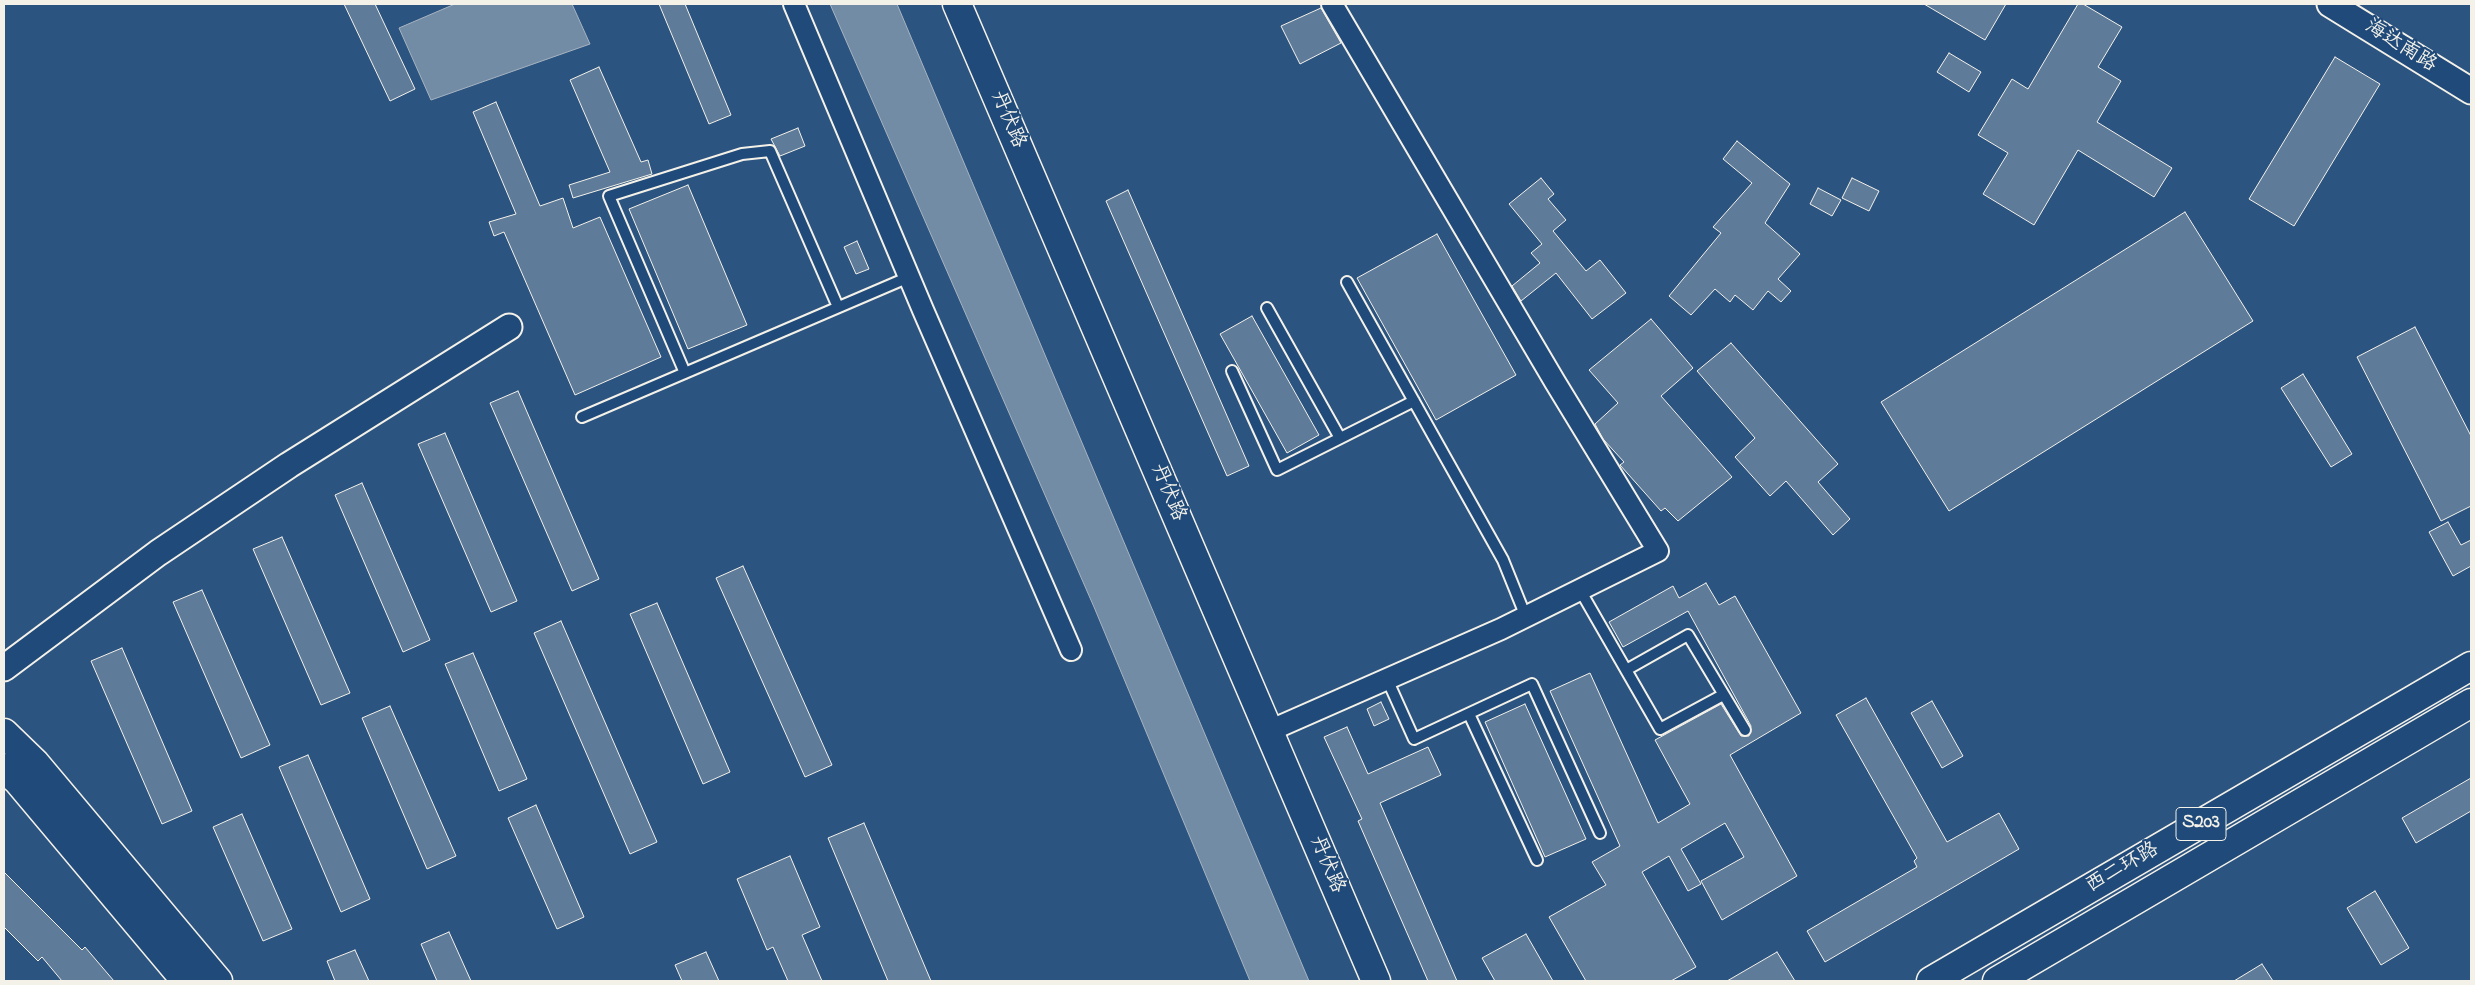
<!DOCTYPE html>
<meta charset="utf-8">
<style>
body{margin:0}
#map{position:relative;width:2475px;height:985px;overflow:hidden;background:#2c5481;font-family:"Indie Flower",sans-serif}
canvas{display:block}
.frame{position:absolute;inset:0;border:5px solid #f4f1e8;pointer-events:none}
</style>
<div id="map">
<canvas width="2475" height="985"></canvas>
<div class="frame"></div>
</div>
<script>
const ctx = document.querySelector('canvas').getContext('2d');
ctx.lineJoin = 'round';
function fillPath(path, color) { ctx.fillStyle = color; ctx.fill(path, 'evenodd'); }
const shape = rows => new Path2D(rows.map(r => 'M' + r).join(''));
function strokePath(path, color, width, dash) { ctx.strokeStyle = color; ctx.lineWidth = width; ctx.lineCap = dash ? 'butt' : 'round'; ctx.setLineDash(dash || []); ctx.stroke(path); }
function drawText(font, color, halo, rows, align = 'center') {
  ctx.font = font + ' "Indie Flower","LXGW WenKai TC",sans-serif'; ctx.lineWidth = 4.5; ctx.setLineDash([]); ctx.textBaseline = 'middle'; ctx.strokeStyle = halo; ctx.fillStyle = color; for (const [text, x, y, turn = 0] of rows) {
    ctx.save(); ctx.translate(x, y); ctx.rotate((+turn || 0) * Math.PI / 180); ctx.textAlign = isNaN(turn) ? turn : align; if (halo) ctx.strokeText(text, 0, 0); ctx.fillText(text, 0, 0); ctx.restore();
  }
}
const water = shape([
 [455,4,572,4,590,44,431,100,399,28,455,4],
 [830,4,897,4,1309,981,1250,981,1094,607,830,4]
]);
const building = shape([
 [344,4,375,4,415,89,390,101,344,4],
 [659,4,685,4,731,115,709,124,659,4],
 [1924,4,2006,4,1985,40,1924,4],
 [2078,4,2083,4,2122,27,2098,67,2121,81,2097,122,2172,168,2154,197,2078,150,2034,225,1983,194,2008,153,1978,135,2012,79,2028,89,2078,4],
 [1321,8,1341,43,1300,64,1281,26,1321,8],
 [1949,53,1981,72,1969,92,1937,72,1949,53],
 [2335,57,2380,84,2294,226,2249,199,2335,57],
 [599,67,641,162,648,160,652,174,573,198,569,185,610,172,570,80,599,67],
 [496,102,540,206,563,198,573,228,600,217,661,357,575,395,504,232,494,236,489,222,516,214,473,112,496,102],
 [798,128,805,146,780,156,771,139,798,128],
 [1737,141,1790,184,1765,223,1800,254,1778,279,1791,291,1781,302,1768,291,1753,310,1735,295,1730,302,1715,289,1691,315,1669,296,1721,233,1713,227,1752,183,1723,159,1737,141],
 [1541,178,1554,194,1548,199,1566,220,1553,231,1586,271,1600,260,1626,293,1592,319,1556,273,1521,301,1512,286,1540,263,1531,253,1542,244,1509,204,1541,178],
 [1852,178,1879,191,1869,211,1842,198,1852,178],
 [688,185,747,325,688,349,629,209,688,185],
 [1818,188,1841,200,1832,216,1810,204,1818,188],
 [1128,190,1249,466,1227,476,1106,201,1128,190],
 [2185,212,2253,321,1949,511,1881,402,2185,212],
 [1437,234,1516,375,1436,420,1357,278,1437,234],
 [857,241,869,269,856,274,844,247,857,241],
 [1252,316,1319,435,1287,453,1220,334,1252,316],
 [1651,319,1693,368,1661,396,1732,477,1678,521,1665,508,1661,511,1620,465,1624,462,1603,439,1595,424,1618,403,1589,370,1651,319],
 [2415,327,2471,436,2471,506,2441,521,2357,357,2415,327],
 [1731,343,1838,464,1818,482,1850,519,1833,535,1786,481,1770,496,1735,457,1755,438,1697,371,1731,343],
 [2303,374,2352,454,2331,467,2281,388,2303,374],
 [518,391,599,579,572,591,490,403,518,391],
 [445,433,517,601,491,612,418,444,445,433],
 [362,483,430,640,403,652,335,495,362,483],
 [2448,522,2461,545,2471,540,2471,566,2453,576,2429,532,2448,522],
 [282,537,350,693,321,705,253,549,282,537],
 [743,566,832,765,805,777,716,578,743,566],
 [1706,583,1719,605,1735,596,1801,713,1730,755,1797,876,1722,920,1701,881,1744,857,1725,823,1681,849,1701,884,1688,891,1669,856,1642,872,1696,967,1671,981,1586,981,1549,917,1606,885,1592,862,1620,846,1550,691,1590,673,1658,823,1690,804,1655,740,1721,704,1741,736,1749,736,1751,726,1688,611,1623,647,1609,622,1673,586,1679,598,1706,583],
 [202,590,270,745,241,758,173,602,202,590],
 [657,603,730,772,703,784,630,614,657,603],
 [561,621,657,842,630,854,534,633,561,621],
 [122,648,192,811,162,824,91,661,122,648],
 [473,653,527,779,499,791,445,664,473,653],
 [1866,698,1947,842,1999,813,2019,849,1825,962,1807,931,1917,867,1914,861,1917,858,1836,715,1866,698],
 [1932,701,1963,756,1942,768,1911,713,1932,701],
 [1381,702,1389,719,1374,726,1367,709,1381,702],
 [1525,704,1586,839,1545,857,1485,722,1525,704],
 [390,706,456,856,427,869,362,718,390,706],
 [1347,727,1368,774,1428,747,1441,775,1380,803,1457,981,1428,981,1358,821,1362,819,1324,737,1347,727],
 [308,755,370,899,341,912,279,767,308,755],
 [2471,778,2471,811,2416,843,2402,818,2471,778],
 [536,805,584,917,557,929,508,818,536,805],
 [242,814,292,929,263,941,213,827,242,814],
 [864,823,931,981,888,981,828,838,864,823],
 [790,856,820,927,802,935,822,981,788,981,773,947,767,950,737,879,790,856],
 [4,872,82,950,85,947,114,981,62,981,42,957,38,961,4,927,4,872],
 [2375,891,2409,948,2381,965,2347,908,2375,891],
 [449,932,471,981,437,981,421,944,449,932],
 [1526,934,1553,981,1495,981,1482,958,1526,934],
 [355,950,369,981,335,981,327,961,355,950],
 [706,952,719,981,682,981,675,965,706,952],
 [1777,952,1795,981,1727,981,1777,952],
 [2262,964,2273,981,2234,981,2262,964]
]);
const service = shape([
 [1347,282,1503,560,1526,617],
 [1267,308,1340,438],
 [1232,371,1277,470,1414,401],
 [685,373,609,196,742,154,770,151,838,307],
 [582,417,909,277],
 [1580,590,1660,729,1723,695],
 [1626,670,1688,635,1745,730],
 [1387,679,1414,739,1532,684,1600,833],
 [1469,714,1537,860]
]);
const minor = shape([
 [794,4,923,310,1071,650],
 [1269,731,1501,629,1658,551,1555,382,1332,4]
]);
const tertiary = shape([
 [2330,4,2471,91],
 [4,668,158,553,289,465,509,327]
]);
const secondary = shape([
 [957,4,1376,981],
 [4,733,35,763,218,981],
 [4,768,18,781,186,981]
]);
const primary = shape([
 [1931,981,2471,666],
 [1997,981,2471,703]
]);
const shields = [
 [2201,824,50]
];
const shieldNames = [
 ["S203",2201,824]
];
const streetNames = [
 ["海达南路",2400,47,32],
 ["丹伏路",1007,120,67],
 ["丹伏路",1167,493,67],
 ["丹伏路",1326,865,67],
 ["西二环路",2123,869,-30]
];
fillPath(water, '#738ca6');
strokePath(water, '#a7b4c0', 1);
fillPath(building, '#5e7b9a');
strokePath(building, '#f4f1e8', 1);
strokePath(service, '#f4f1e8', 14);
strokePath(minor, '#f4f1e8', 24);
strokePath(tertiary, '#f4f1e8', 29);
strokePath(secondary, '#f4f1e8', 31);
strokePath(primary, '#f4f1e8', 31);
strokePath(service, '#1f4a7a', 10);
strokePath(minor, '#1f4a7a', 20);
strokePath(tertiary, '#1f4a7a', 25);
strokePath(secondary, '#1f4a7a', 28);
strokePath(primary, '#1f4a7a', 28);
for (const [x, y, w] of shields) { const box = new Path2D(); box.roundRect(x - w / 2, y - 16.5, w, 33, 4); ctx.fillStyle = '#1f4a7a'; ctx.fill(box); strokePath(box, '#f4f1e8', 1); }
drawText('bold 19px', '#f4f1e8', null, shieldNames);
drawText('20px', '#f4f1e8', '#1f4a7a', streetNames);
</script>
